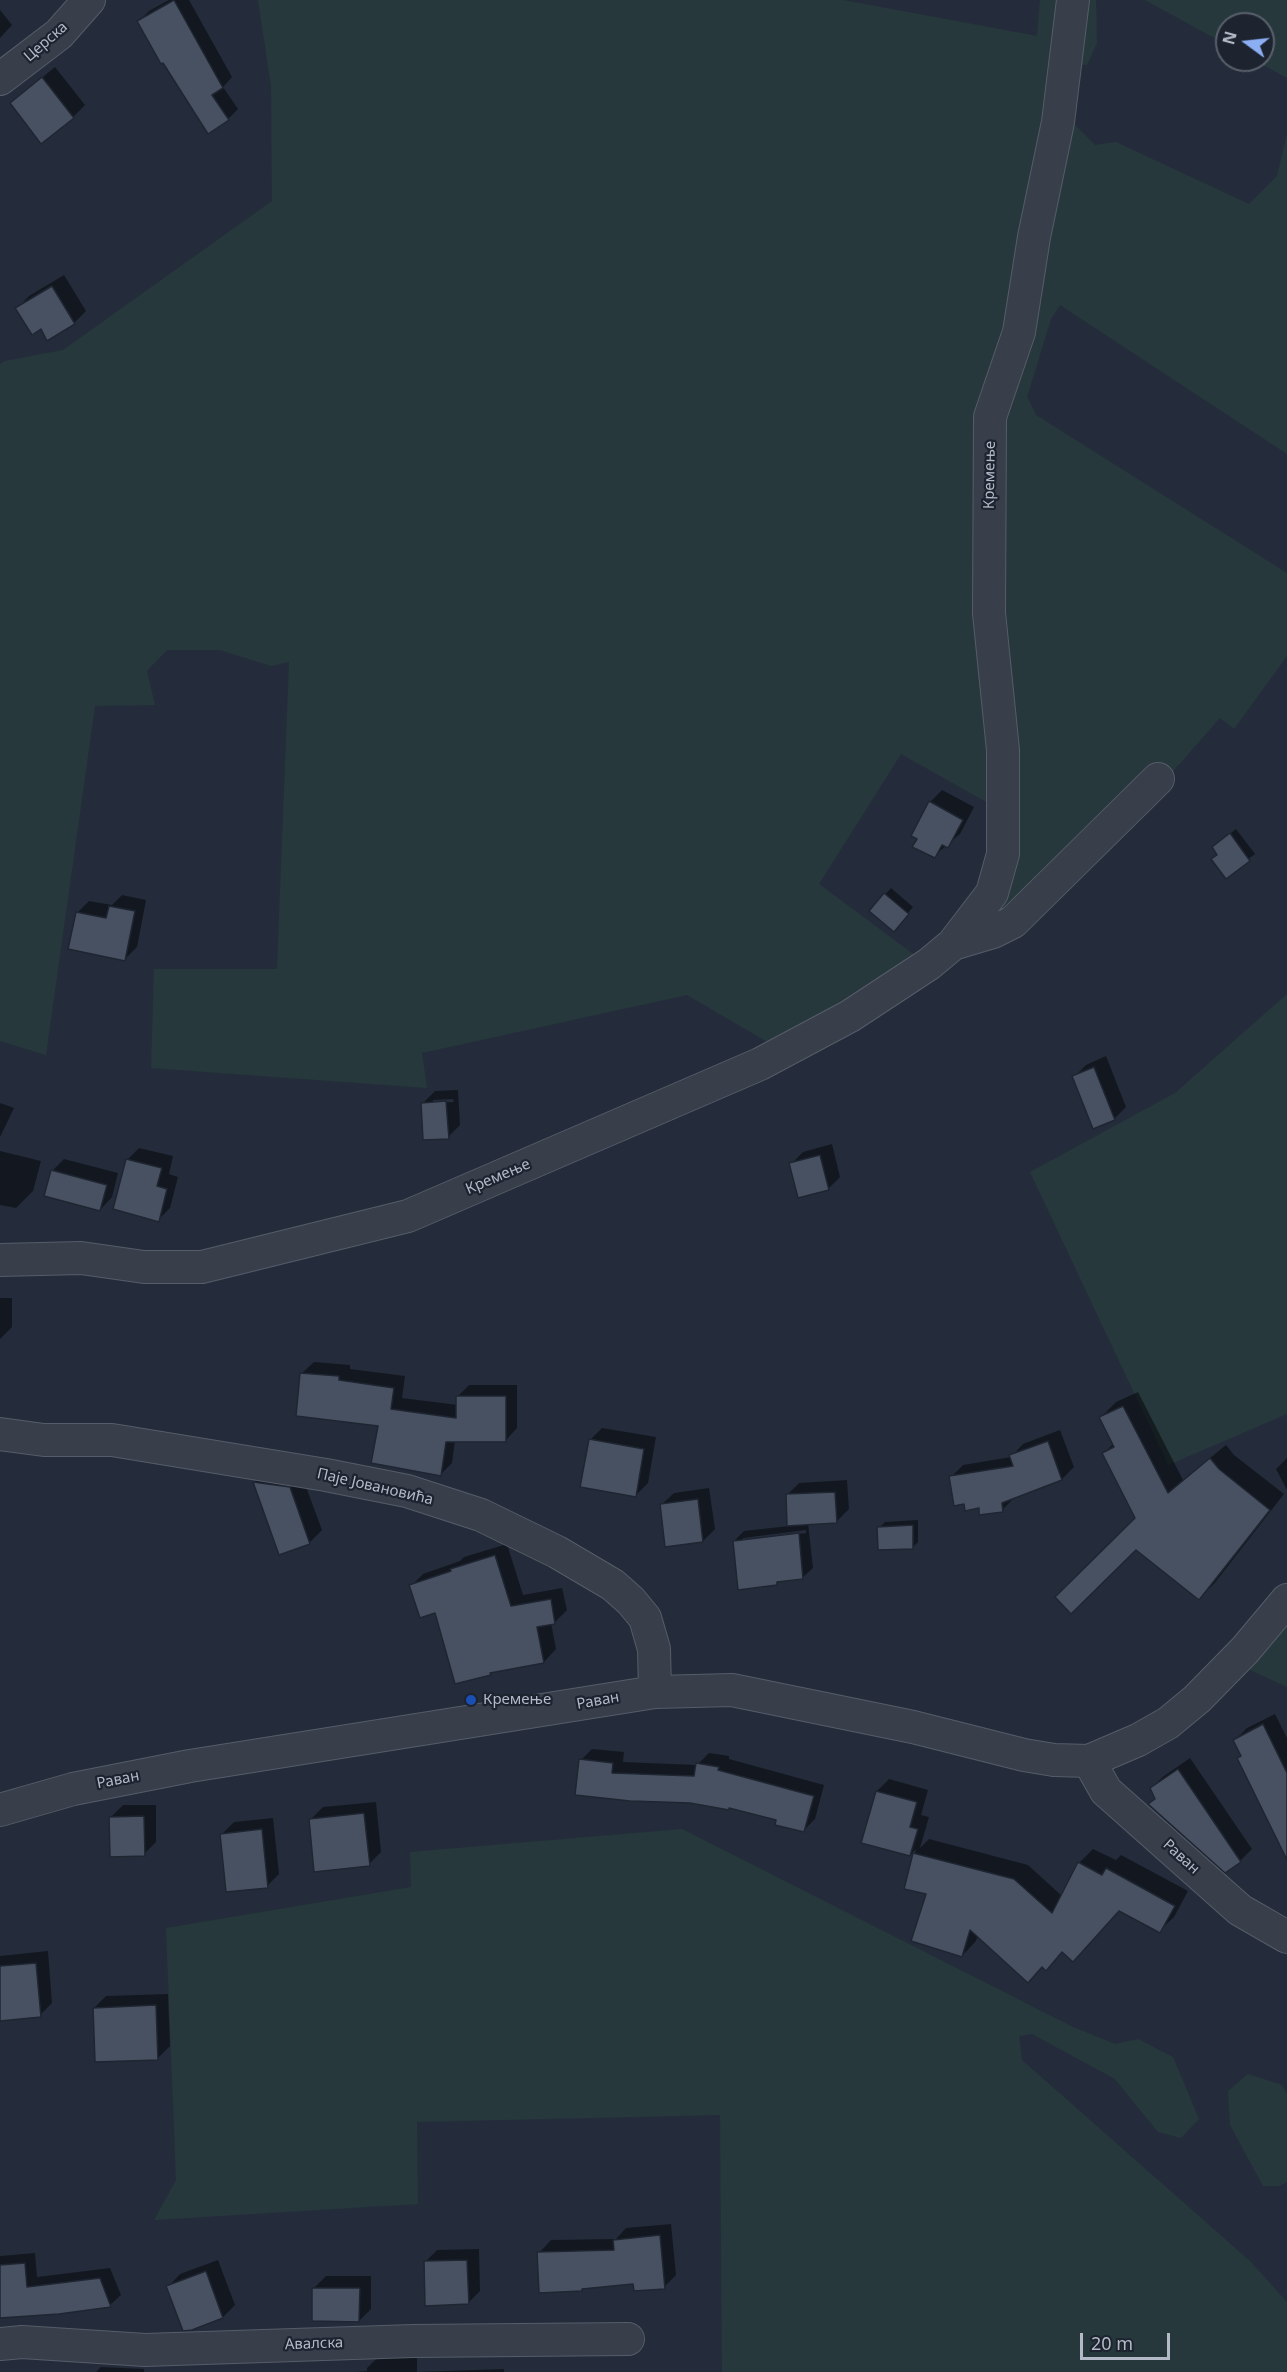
<!DOCTYPE html>
<meta charset="utf-8">
<style>
body{margin:0}
#map{position:relative;width:1287px;height:2372px;overflow:hidden;background:#242c3b;font-family:"Noto Sans",sans-serif}
canvas{display:block}
.north{position:absolute;left:1215px;top:12px;width:60px;height:60px;box-sizing:border-box;background:#1d2430;border:2px solid #59606c;border-radius:50%;rotate:285deg;font-size:16px;font-weight:700;line-height:24px;text-align:center;color:#b3b9c7}
.north::after{content:'';display:block;margin:auto;width:21px;height:27px;background:#8caef3;clip-path:polygon(50% 0,100% 100%,50% 72%,0 100%)}
.scale{position:absolute;left:1080px;top:2333px;width:90px;height:27px;box-sizing:border-box;border:3px solid #b3b9c7;border-top:0;padding-left:8px;font-size:18px;line-height:21px;white-space:nowrap;color:#b3b9c7;-webkit-text-stroke:4px #1d2430;paint-order:stroke}
</style>
<div id="map">
<canvas width="1287" height="2372"></canvas>
<div class="north">N</div>
<div class="scale">20 m</div>
</div>
<script>
const ctx = document.querySelector('canvas').getContext('2d');
ctx.lineJoin = 'round';
function fillPath(path, color) { ctx.fillStyle = color; ctx.fill(path, 'evenodd'); }
const shape = rows => new Path2D(rows.map(r => 'M' + r).join(''));
function strokePath(path, color, width, dash) { ctx.strokeStyle = color; ctx.lineWidth = width; ctx.lineCap = dash ? 'butt' : 'round'; ctx.setLineDash(dash || []); ctx.stroke(path); }
function drawText(font, color, halo, rows, align = 'center') {
  ctx.font = font + ' "Noto Sans",sans-serif'; ctx.lineWidth = 4.5; ctx.setLineDash([]); ctx.textBaseline = 'middle'; ctx.strokeStyle = halo; ctx.fillStyle = color; for (const [text, x, y, turn = 0] of rows) {
    ctx.save(); ctx.translate(x, y); ctx.rotate((+turn || 0) * Math.PI / 180); ctx.textAlign = isNaN(turn) ? turn : align; if (halo) ctx.strokeText(text, 0, 0); ctx.fillText(text, 0, 0); ctx.restore();
  }
}
const green = shape([
 [258,0,843,0,1037,36,1040,0,1063,0,1045,135,986,417,997,808,901,754,819,884,920,959,776,1047,687,995,422,1053,427,1088,151,1068,154,969,277,969,289,662,271,666,220,650,167,650,147,671,155,705,95,706,46,1055,0,1041,0,364,5,361,63,350,272,201,271,86],
 [1080,0,1096,0,1097,43,1087,65,1073,64],
 [1145,0,1287,0,1287,78,1254,60,1263,60,1263,24,1227,24,1227,45],
 [1074,124,1095,145,1116,142,1249,204,1277,176,1287,134,1287,454,1060,305,1051,319,1027,397,1036,415,1287,573,1287,656,1234,729,1220,718,1168,777,1007,919,989,905,997,419,1063,126],
 [1287,994,1287,1414,1168,1465,1030,1172,1175,1093],
 [1287,1623,1287,1687,1248,1669],
 [682,1829,1073,2027,1115,2044,1138,2039,1173,2057,1199,2119,1181,2138,1158,2132,1115,2079,1032,2034,1019,2036,1022,2060,1251,2262,1287,2302,1287,2372,722,2372,720,2115,417,2122,418,2204,154,2220,176,2180,166,1928,411,1887,410,1852],
 [1248,2074,1282,2085,1287,2094,1287,2182,1279,2186,1263,2186,1230,2125,1228,2091]
]);
const shadow = shape([
 [169,0,189,0,232,77,223,87,238,109,228,119,139,21,149,11],
 [0,10,12,25,0,38],
 [55,67,85,105,73,117,12,103],
 [64,275,86,311,74,323,41,327,17,308,29,296],
 [942,790,974,807,960,834,934,856,919,838,930,802],
 [1236,829,1255,854,1226,876,1218,854,1214,847],
 [891,888,913,907,899,924,871,911],
 [122,895,146,900,137,947,125,959,77,913,89,901,112,905],
 [1106,1056,1126,1107,1114,1119,1074,1077,1086,1065],
 [458,1090,460,1125,448,1137,423,1103,435,1091],
 [453,1099,454,1102,433,1103,433,1100],
 [0,1103,14,1108,0,1137],
 [832,1144,840,1177,828,1189,791,1164,803,1152],
 [139,1148,173,1156,169,1174,178,1177,170,1208,158,1220,127,1160],
 [0,1151,41,1161,33,1191,16,1208,0,1205],
 [64,1159,118,1173,112,1197,100,1210,52,1171],
 [0,1298,12,1298,12,1327,0,1339],
 [314,1362,350,1365,350,1369,405,1376,402,1398,458,1405,458,1396,469,1385,517,1385,517,1428,506,1440,455,1440,452,1463,440,1475,380,1424,302,1373],
 [1138,1392,1183,1480,1226,1445,1234,1455,1284,1494,1214,1584,1199,1598,1137,1518,1104,1453,1114,1443,1101,1417,1116,1402],
 [602,1428,656,1437,648,1483,636,1495,590,1440],
 [1060,1430,1074,1467,1062,1479,1014,1498,1002,1510,980,1507,951,1477,963,1465,1011,1457,1023,1444],
 [1287,1458,1287,1490,1276,1469],
 [266,1471,302,1476,322,1530,310,1542,280,1553,254,1483],
 [847,1480,849,1509,837,1521,808,1523,813,1568,802,1578,780,1580,777,1584,734,1541,744,1531,789,1526,787,1495,799,1483],
 [806,1530,806,1533,743,1541,743,1538],
 [709,1488,715,1529,703,1541,661,1505,674,1493],
 [918,1520,918,1542,912,1548,879,1528,885,1522],
 [507,1544,523,1595,562,1588,567,1610,555,1622,551,1623,556,1649,544,1662,493,1671,490,1673,436,1611,411,1586,423,1574,460,1561,464,1557],
 [1275,1714,1287,1738,1287,1838,1235,1740,1247,1728],
 [592,1749,624,1752,623,1762,697,1765,709,1753,729,1756,729,1759,824,1785,815,1819,803,1831,778,1819,730,1807,728,1809,691,1802,630,1799,581,1760],
 [1190,1758,1252,1849,1240,1861,1226,1871,1157,1798,1151,1788,1164,1776],
 [889,1779,928,1790,921,1815,929,1817,920,1848,929,1839,1028,1865,1062,1896,1079,1863,1093,1849,1116,1860,1121,1855,1188,1891,1174,1917,1159,1931,1119,1909,1063,1951,1046,1969,978,1935,976,1941,962,1956,928,1893,906,1888,916,1849,910,1855,877,1791],
 [376,1802,381,1852,369,1864,311,1819,323,1807],
 [123,1805,156,1805,156,1842,144,1854,110,1818],
 [273,1818,279,1874,267,1886,222,1834,234,1822],
 [48,1951,52,2003,40,2015,0,2019,0,1956],
 [168,1994,170,2046,158,2058,94,2008,106,1996],
 [671,2224,676,2275,664,2287,635,2283,584,2287,539,2253,551,2240,616,2239,626,2228],
 [479,2249,480,2291,468,2303,425,2262,437,2250],
 [35,2253,37,2277,110,2268,121,2295,110,2305,0,2317,0,2256],
 [218,2260,235,2305,223,2317,168,2287,180,2274],
 [326,2276,371,2276,371,2309,359,2321,314,2288],
 [379,2356,417,2356,417,2372,356,2372,367,2371,367,2368],
 [101,2367,144,2369,144,2372,96,2372],
 [504,2369,504,2372,417,2372]
]);
const building = shape([
 [174,0,223,88,212,95,229,120,208,134,163,63,161,64,137,21,174,0],
 [42,77,74,118,41,144,10,103,42,77],
 [52,286,75,324,47,341,41,329,32,335,15,308,52,286],
 [929,801,963,820,948,848,942,845,935,858,912,847,917,839,911,836,929,801],
 [1230,833,1250,861,1226,879,1211,859,1217,855,1212,847,1230,833],
 [884,893,909,914,894,932,869,911,884,893],
 [109,906,135,911,125,961,68,949,76,912,106,918,109,906],
 [1094,1067,1115,1120,1093,1129,1072,1076,1094,1067],
 [446,1101,449,1139,423,1140,421,1103,446,1101],
 [820,1155,829,1190,798,1198,789,1163,820,1155],
 [126,1159,162,1168,157,1186,167,1189,159,1222,113,1209,126,1159],
 [51,1170,107,1185,100,1211,44,1196,51,1170],
 [300,1373,339,1376,339,1380,394,1388,391,1409,456,1418,456,1396,506,1396,506,1442,446,1442,441,1476,371,1463,378,1426,296,1416,300,1373],
 [1123,1406,1168,1493,1210,1458,1219,1469,1270,1510,1199,1600,1136,1550,1071,1614,1055,1597,1135,1518,1102,1453,1114,1447,1099,1417,1123,1406],
 [589,1439,644,1449,636,1497,580,1487,589,1439],
 [1048,1441,1062,1480,1002,1503,1003,1512,979,1515,979,1508,965,1511,964,1504,954,1506,949,1476,1013,1466,1009,1455,1048,1441],
 [253,1482,290,1487,310,1544,279,1555,253,1482],
 [835,1492,837,1523,787,1526,786,1494,835,1492],
 [698,1499,703,1542,665,1547,660,1504,698,1499],
 [913,1525,913,1549,878,1550,877,1527,913,1525],
 [799,1533,803,1579,777,1582,777,1585,738,1590,733,1541,799,1533],
 [495,1555,511,1606,551,1599,555,1624,537,1627,544,1663,490,1673,491,1675,455,1684,435,1613,420,1618,409,1585,451,1571,450,1569,495,1555],
 [1263,1724,1287,1773,1287,1860,1237,1758,1241,1756,1233,1740,1263,1724],
 [579,1759,613,1763,612,1773,694,1776,696,1763,719,1767,718,1770,814,1796,804,1832,775,1825,776,1820,729,1808,729,1810,690,1803,630,1801,575,1795,579,1759],
 [1178,1769,1241,1862,1225,1873,1148,1804,1155,1799,1150,1788,1178,1769],
 [876,1791,917,1802,910,1827,918,1829,910,1856,861,1843,876,1791],
 [364,1813,370,1866,314,1872,309,1819,364,1813],
 [144,1816,145,1856,110,1857,109,1817,144,1816],
 [262,1829,268,1888,226,1892,220,1834,262,1829],
 [913,1853,1014,1879,1052,1913,1078,1862,1102,1875,1106,1868,1175,1906,1160,1933,1119,1911,1073,1962,1062,1952,1046,1971,1042,1967,1028,1983,970,1930,962,1957,911,1941,926,1894,904,1889,913,1853],
 [36,1963,41,2017,0,2021,0,1966,36,1963],
 [156,2005,158,2060,95,2062,93,2008,156,2005],
 [660,2235,665,2289,634,2291,633,2284,582,2289,582,2291,539,2293,537,2252,614,2250,613,2240,660,2235],
 [467,2260,469,2304,425,2306,424,2261,467,2260],
 [25,2263,27,2287,100,2278,111,2307,59,2314,0,2318,0,2265,25,2263],
 [206,2271,223,2318,192,2330,183,2331,166,2286,206,2271],
 [312,2288,360,2288,359,2322,312,2321,312,2288]
]);
const street = shape([
 [0,79,59,34,89,0],
 [953,944,993,932,1013,922,1158,779],
 [0,1260,81,1258,144,1267,202,1267,408,1216,760,1064,850,1016,929,964,953,944,992,893,1003,854,1003,750,989,613,990,417,1019,332,1034,237,1058,122,1073,0],
 [0,1434,44,1440,112,1440,326,1475,407,1491,481,1515,557,1552,613,1585,631,1601,645,1618,654,1649,655,1692],
 [1089,1761,1106,1791,1240,1910,1287,1937],
 [0,1810,73,1789,190,1766,655,1692,732,1690,913,1727,1024,1755,1054,1760,1089,1761,1138,1740,1168,1723,1197,1699,1245,1650,1287,1600],
 [0,2344,22,2342,145,2350,413,2341,628,2339]
]);
const markers = [
 [471,1700,6,"#1a4fb4"]
];
const streetNames = [
 ["Церска",46,42,-41],
 ["Кремење",990,475,-89],
 ["Кремење",498,1177,-23],
 ["Паје Јовановића",375,1487,13],
 ["Раван",598,1701,-10],
 ["Раван",118,1780,-11],
 ["Раван",1181,1857,42],
 ["Авалска",314,2344,-2]
];
const poiNames = [
 ["Кремење",483,1700]
];
fillPath(green, '#26383c');
fillPath(shadow, '#0007');
fillPath(building, '#485162');
strokePath(building, '#1f2632', 1.5);
strokePath(street, '#565c69', 34);
strokePath(street, '#383f4b', 32);
for (const [x, y, r, color] of markers) { const dot = new Path2D(); dot.arc(x, y, r, 0, 2 * Math.PI); ctx.fillStyle = color; ctx.fill(dot); strokePath(dot, '#1d2430', 2); }
drawText('15px', '#b3b9c7', '#1d2430', streetNames);
drawText('15px', '#b3b9c7', '#1d2430', poiNames, 'left');
</script>
